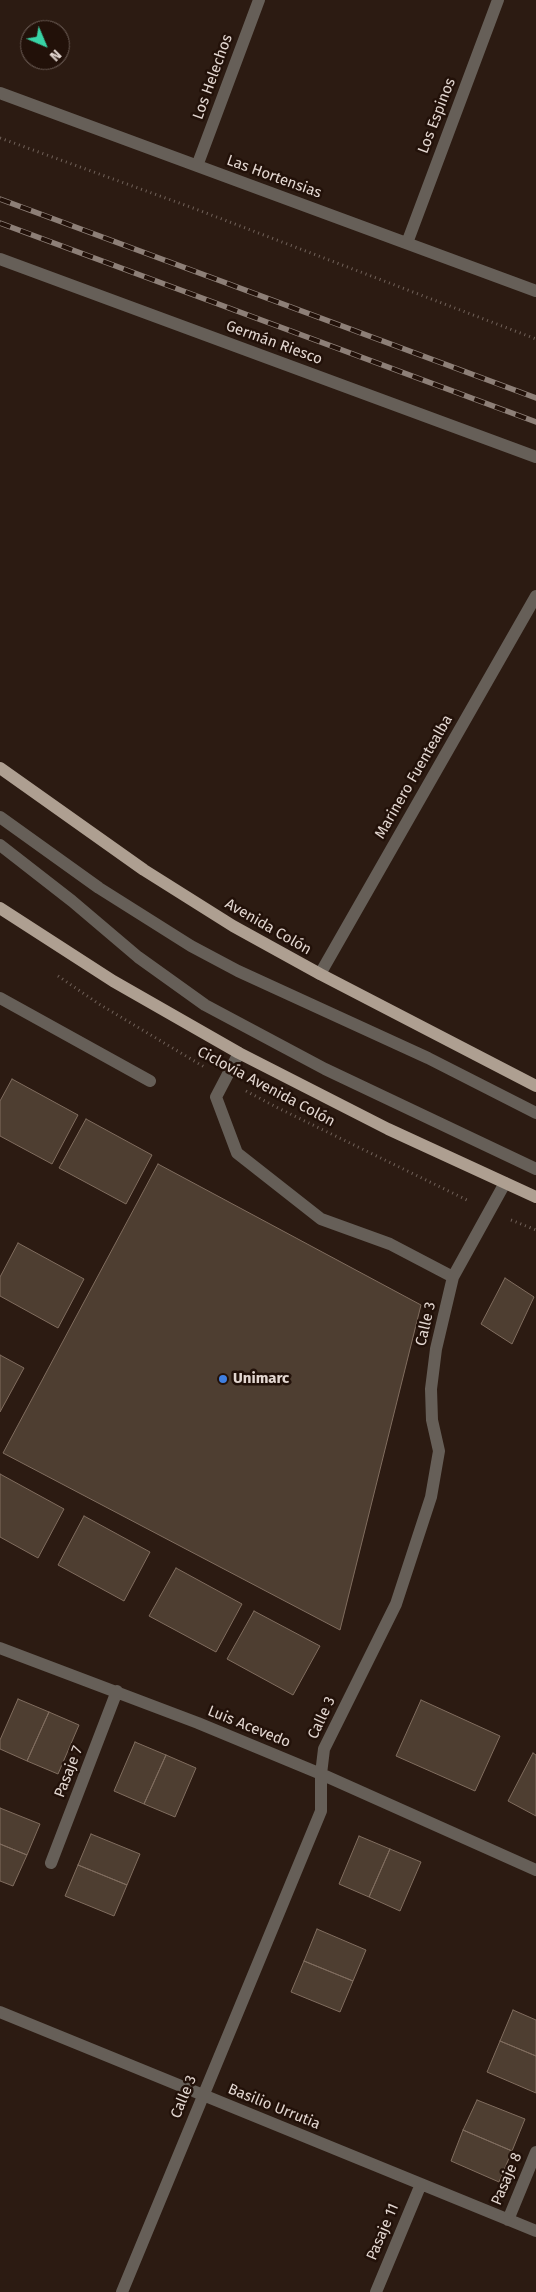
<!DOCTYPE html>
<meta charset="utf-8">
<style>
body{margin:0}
#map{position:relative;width:536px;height:2292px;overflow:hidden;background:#2c1b12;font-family:"Fira Sans",sans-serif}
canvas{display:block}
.north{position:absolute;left:20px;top:20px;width:50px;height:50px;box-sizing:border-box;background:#221109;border:1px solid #6f6059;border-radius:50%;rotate:135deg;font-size:14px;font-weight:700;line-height:20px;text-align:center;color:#e3d7d1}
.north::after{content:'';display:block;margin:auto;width:18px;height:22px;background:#38d4a6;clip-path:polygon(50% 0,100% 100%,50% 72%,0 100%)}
</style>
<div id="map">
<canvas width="536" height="2292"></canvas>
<div class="north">N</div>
</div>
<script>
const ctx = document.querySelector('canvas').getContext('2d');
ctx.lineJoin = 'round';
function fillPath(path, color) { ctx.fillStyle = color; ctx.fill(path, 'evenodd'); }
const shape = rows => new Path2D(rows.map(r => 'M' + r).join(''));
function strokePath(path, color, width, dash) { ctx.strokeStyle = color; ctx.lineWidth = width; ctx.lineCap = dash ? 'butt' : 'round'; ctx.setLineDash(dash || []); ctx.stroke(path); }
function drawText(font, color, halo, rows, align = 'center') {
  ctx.font = font + ' "Fira Sans",sans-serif'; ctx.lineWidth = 5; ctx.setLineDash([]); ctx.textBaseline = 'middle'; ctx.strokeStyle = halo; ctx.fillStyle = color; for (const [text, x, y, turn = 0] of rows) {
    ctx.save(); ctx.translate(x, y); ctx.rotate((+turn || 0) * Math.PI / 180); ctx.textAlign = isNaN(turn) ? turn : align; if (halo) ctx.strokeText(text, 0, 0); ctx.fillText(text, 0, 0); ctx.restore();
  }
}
const building = shape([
 [12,1079,78,1115,52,1164,0,1136,0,1101,12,1079],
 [86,1119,152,1155,126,1204,59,1168,86,1119],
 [158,1164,421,1305,340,1630,3,1453,158,1164],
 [18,1243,84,1279,58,1328,0,1296,0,1277,18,1243],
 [505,1278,534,1297,512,1344,481,1324,505,1278],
 [0,1355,24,1368,0,1412,0,1355],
 [0,1474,64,1509,38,1558,0,1537,0,1474],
 [84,1516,150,1552,124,1601,58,1565,84,1516],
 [176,1568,242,1604,216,1652,149,1616,176,1568],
 [254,1611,320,1646,293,1695,227,1659,254,1611],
 [18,1699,49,1712,27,1761,0,1749,0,1740,18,1699],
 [421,1700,500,1736,475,1791,396,1756,421,1700],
 [49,1712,79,1725,58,1774,27,1761,49,1712],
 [135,1742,166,1755,144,1804,114,1791,135,1742],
 [533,1753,536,1755,536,1816,508,1801,533,1753],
 [166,1755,196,1768,175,1817,144,1804,166,1755],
 [0,1808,40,1824,27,1855,0,1844,0,1808],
 [91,1834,140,1854,127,1885,78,1865,91,1834],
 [359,1836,390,1849,369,1897,339,1884,359,1836],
 [0,1844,27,1855,13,1886,0,1881,0,1844],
 [390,1849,421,1862,400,1911,369,1897,390,1849],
 [78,1865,127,1885,114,1916,65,1896,78,1865],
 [317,1929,366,1950,353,1981,304,1961,317,1929],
 [304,1961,353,1981,340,2012,291,1992,304,1961],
 [513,2010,536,2020,536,2056,500,2041,513,2010],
 [500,2041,536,2056,536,2093,487,2072,500,2041],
 [477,2100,525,2119,512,2151,463,2130,477,2100],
 [463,2130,512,2151,499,2182,451,2161,463,2130]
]);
const path = shape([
 [0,138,193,208,536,339],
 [58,976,99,1004,206,1068],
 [246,1091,278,1108,469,1201],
 [511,1220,536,1230]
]);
const minor = shape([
 [0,93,536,291],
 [197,166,259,0],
 [407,243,498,0],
 [0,259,536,457],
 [0,817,99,888,191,946,238,971,428,1058,536,1113],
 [0,845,72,901,138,957,205,1005,325,1069,536,1169],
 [320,974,536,596],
 [0,998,150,1081],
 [239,1053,216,1097,237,1153,321,1219,390,1244,453,1277],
 [0,1648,198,1723,321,1774,536,1870],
 [51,1863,117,1691],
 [0,2012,536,2231],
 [508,2220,536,2152],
 [122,2292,321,1811,321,1774,324,1749,396,1604,431,1497,439,1451,432,1420,431,1389,436,1349,453,1277,505,1183],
 [376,2292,421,2184]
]);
const major = shape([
 [0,768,144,870,233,926,320,974,536,1086],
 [0,908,113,981,239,1053,388,1129,536,1197]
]);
const rail = shape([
 [0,199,536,398],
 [0,223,536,422]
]);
const markers = [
 [223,1379,5,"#3f7fe0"]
];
const streetNames = [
 ["Los Helechos",213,77,-70],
 ["Los Espinos",437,116,-69],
 ["Las Hortensias",274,177,20],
 ["Germán Riesco",274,343,20],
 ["Marinero Fuentealba",414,777,-60],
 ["Avenida Colón",268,927,30],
 ["Ciclovía Avenida Colón",266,1087,28],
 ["Calle 3",426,1324,-77],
 ["Calle 3",322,1718,-65],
 ["Luis Acevedo",249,1727,22],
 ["Pasaje 7",69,1772,-69],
 ["Calle 3",184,2097,-68],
 ["Basilio Urrutia",274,2107,22],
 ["Pasaje 8",507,2179,-67],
 ["Pasaje 11",383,2232,-67]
];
const poiNames = [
 ["Unimarc",233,1379]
];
fillPath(building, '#4e3e31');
strokePath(building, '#806d5f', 1);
strokePath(path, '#71625a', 3, [1, 4]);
strokePath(minor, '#665f58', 12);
strokePath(major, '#ae9f91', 12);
strokePath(rail, '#8d7f77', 5.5);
strokePath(rail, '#221109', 4, [11]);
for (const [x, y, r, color] of markers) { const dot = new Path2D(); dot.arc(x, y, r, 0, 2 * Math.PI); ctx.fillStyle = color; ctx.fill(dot); strokePath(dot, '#221109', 2); }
drawText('15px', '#e3d7d1', '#221109', streetNames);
drawText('bold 15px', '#e3d7d1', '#221109', poiNames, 'left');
</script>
